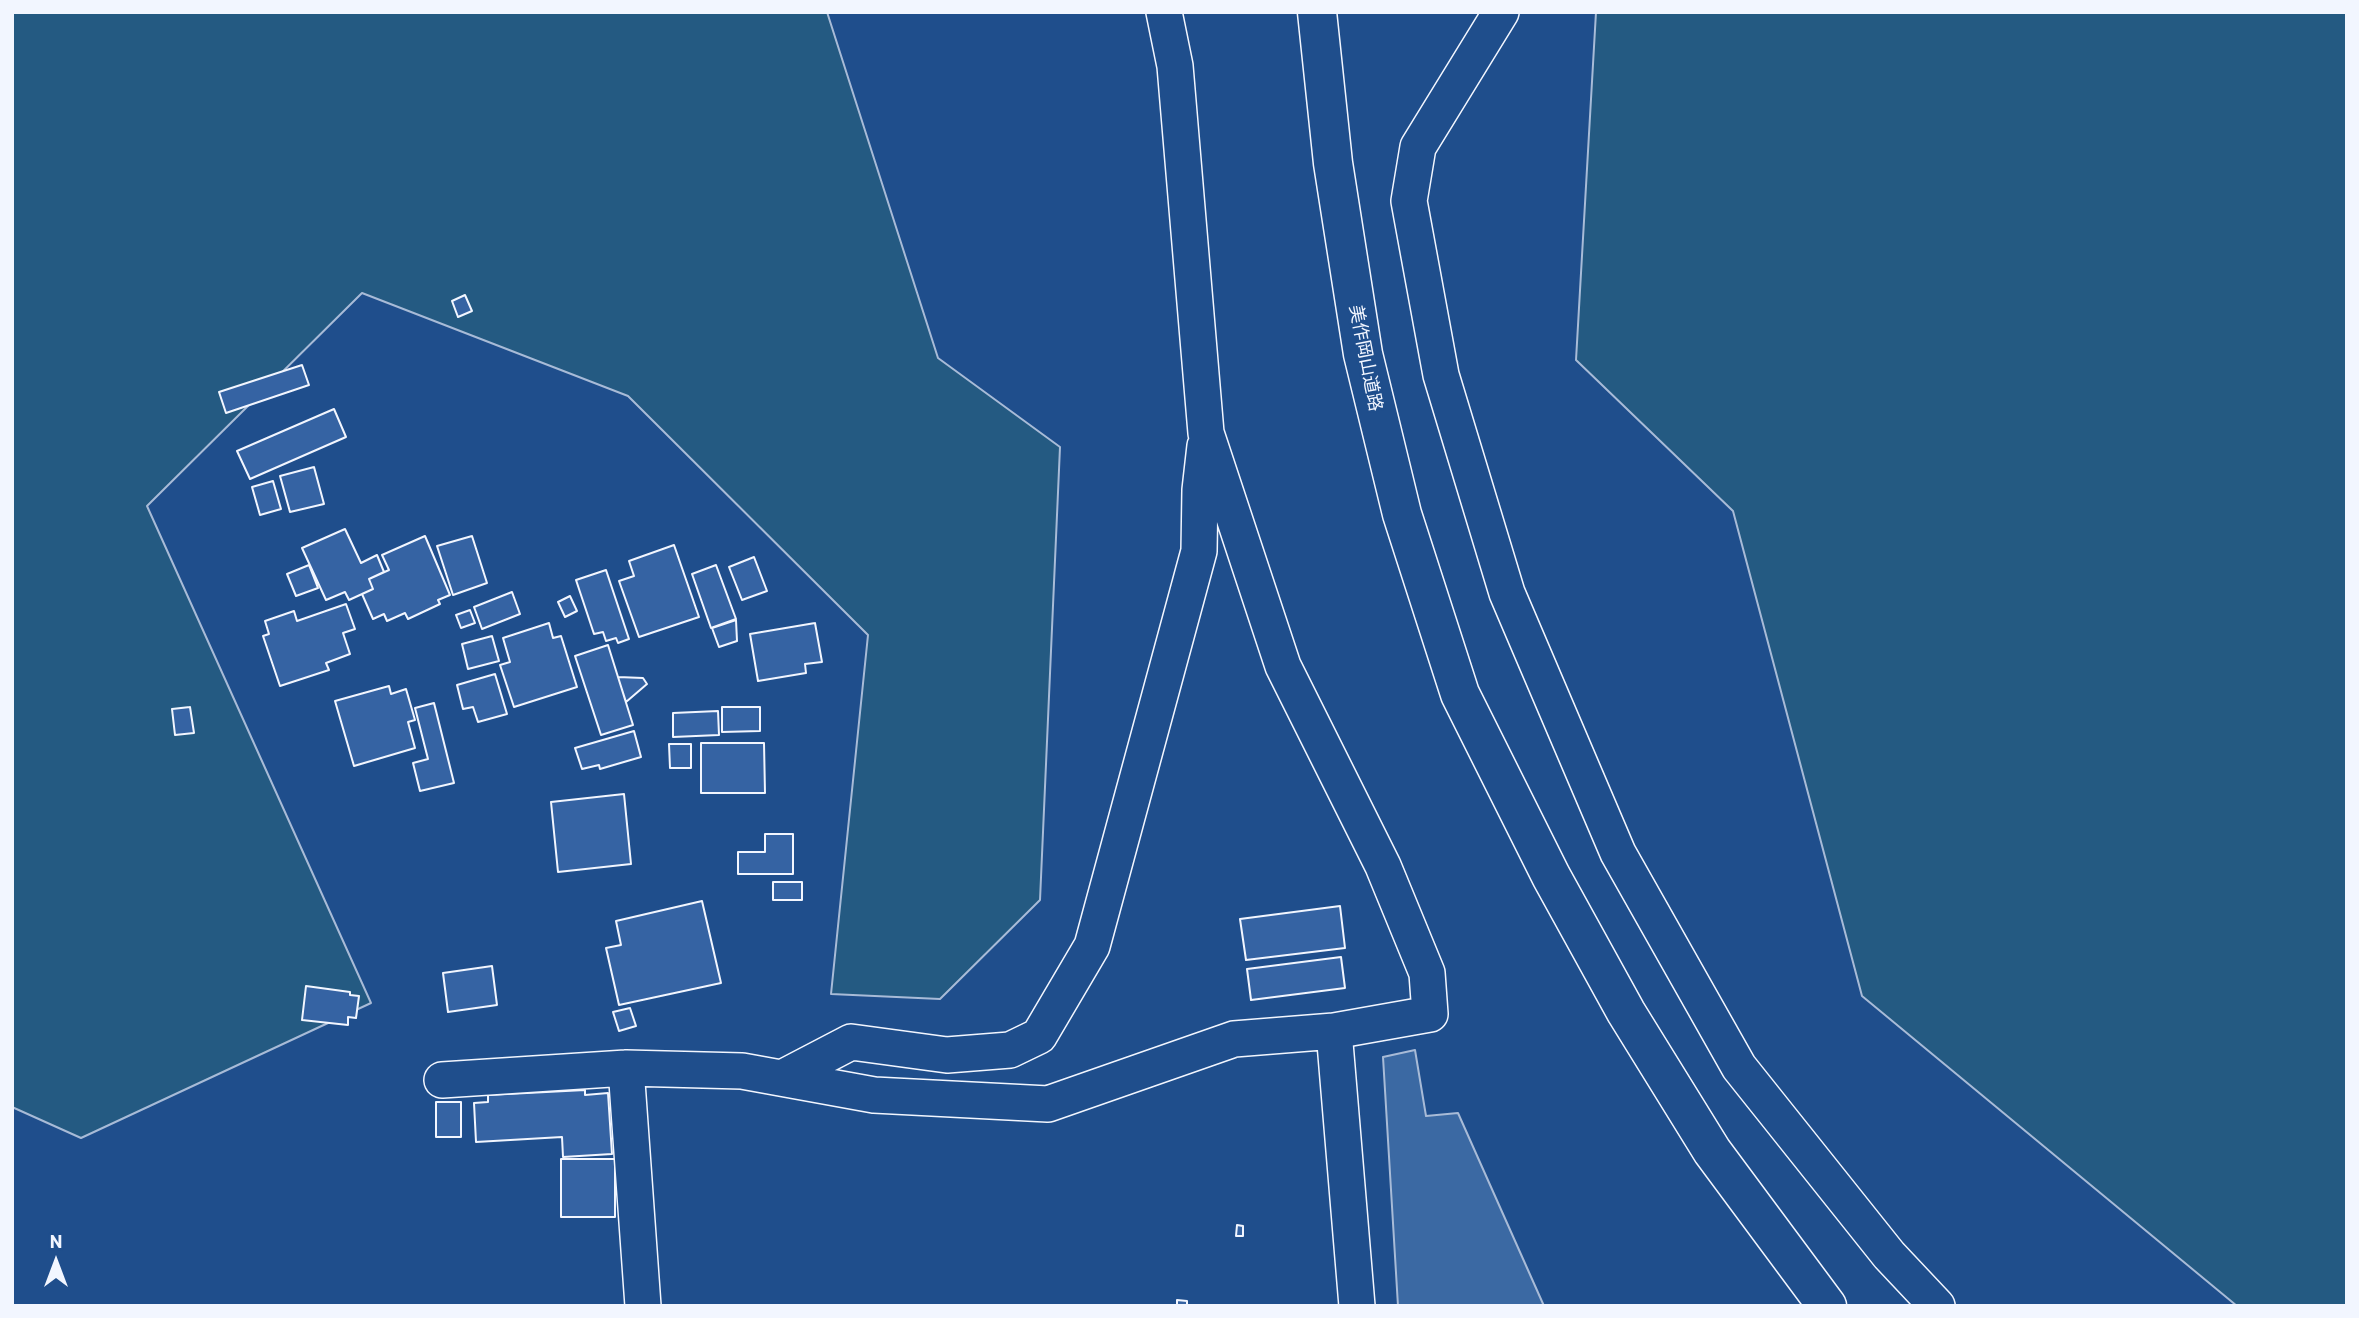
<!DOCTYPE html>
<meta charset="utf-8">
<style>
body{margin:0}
#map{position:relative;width:2359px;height:1318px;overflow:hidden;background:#1f4e8c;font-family:Barlow,sans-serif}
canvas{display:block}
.frame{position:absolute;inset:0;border:14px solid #f2f6ff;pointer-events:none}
.north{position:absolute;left:21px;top:1227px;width:70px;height:70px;-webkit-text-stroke:5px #1f4e8c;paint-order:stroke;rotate:0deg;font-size:19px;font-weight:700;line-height:28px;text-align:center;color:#f2f6ff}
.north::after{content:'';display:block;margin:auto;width:24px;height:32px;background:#f2f6ff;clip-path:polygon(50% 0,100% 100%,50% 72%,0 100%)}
</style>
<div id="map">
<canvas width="2359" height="1318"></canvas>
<div class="frame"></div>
<div class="north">N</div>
</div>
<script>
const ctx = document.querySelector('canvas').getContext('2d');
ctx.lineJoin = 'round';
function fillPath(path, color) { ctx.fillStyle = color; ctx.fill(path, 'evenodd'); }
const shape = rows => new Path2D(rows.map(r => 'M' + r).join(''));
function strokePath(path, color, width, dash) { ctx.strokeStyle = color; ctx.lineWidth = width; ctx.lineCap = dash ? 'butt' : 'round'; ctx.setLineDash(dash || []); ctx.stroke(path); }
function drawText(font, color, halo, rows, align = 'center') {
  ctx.font = font + ' Barlow,"Noto Sans JP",sans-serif'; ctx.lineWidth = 5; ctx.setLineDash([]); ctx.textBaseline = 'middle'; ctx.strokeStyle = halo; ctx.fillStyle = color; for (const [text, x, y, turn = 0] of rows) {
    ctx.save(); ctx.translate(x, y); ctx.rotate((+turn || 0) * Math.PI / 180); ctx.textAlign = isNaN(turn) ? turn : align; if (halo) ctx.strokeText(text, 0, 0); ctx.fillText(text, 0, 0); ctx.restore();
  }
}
const green = shape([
 [12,12,827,12,938,358,1060,447,1040,900,940,999,831,994,868,635,628,396,362,293,147,506,371,1003,81,1138,12,1107,12,12],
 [1596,12,2347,12,2347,1306,2237,1306,1862,996,1733,511,1576,360,1596,12]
]);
const water = shape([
 [1415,1050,1426,1116,1458,1113,1544,1306,1398,1306,1383,1057,1415,1050]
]);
const building = shape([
 [465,295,472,311,458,317,452,301,465,295],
 [302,365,309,385,226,413,219,392,302,365],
 [334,409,346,437,250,479,237,451,334,409],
 [314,467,324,504,290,512,280,476,314,467],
 [273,481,281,509,260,515,252,487,273,481],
 [345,529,361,563,377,555,384,572,369,579,373,589,349,600,345,592,326,600,302,548,345,529],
 [425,536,450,595,438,600,440,604,408,619,405,613,387,621,384,614,373,619,362,594,373,589,369,579,389,570,382,555,425,536],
 [472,536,487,583,453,595,437,546,472,536],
 [674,545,699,617,639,637,619,581,634,576,629,561,674,545],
 [754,557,767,591,742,600,729,567,754,557],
 [309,565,318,588,296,596,287,574,309,565],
 [716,565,736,619,711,628,692,574,716,565],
 [606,570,629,639,618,643,616,638,606,641,603,632,594,634,576,580,606,570],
 [512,592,520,614,482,629,474,607,512,592],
 [570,596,577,611,565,617,558,602,570,596],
 [346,604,355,629,343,633,350,654,326,663,329,670,280,686,263,636,269,634,265,621,294,611,297,621,346,604],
 [470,610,475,623,461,628,456,615,470,610],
 [736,620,737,641,719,647,712,628,736,620],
 [549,623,553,638,561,636,577,687,514,707,500,665,510,662,503,638,549,623],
 [815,623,822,662,805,664,806,673,758,681,750,634,815,623],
 [492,636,499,661,468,669,462,644,492,636],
 [608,645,633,725,601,735,575,656,608,645],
 [495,674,507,714,478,722,473,707,463,709,457,685,495,674],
 [618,677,643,678,647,684,626,702,618,677],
 [389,686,391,694,406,689,415,720,408,722,415,748,354,766,335,701,389,686],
 [434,703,454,783,420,791,413,763,428,759,415,708,434,703],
 [190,707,194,733,175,735,172,709,190,707],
 [722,707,760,707,760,731,722,732,722,707],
 [718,711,719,735,673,737,673,713,718,711],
 [634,731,641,757,600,769,599,765,582,769,575,748,634,731],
 [701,743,764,743,765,793,701,793,701,743],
 [669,744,691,744,691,768,670,768,669,744],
 [624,794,631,864,558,872,551,802,624,794],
 [765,834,793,834,793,874,738,874,738,852,765,852,765,834],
 [773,882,802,882,802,900,773,900,773,882],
 [702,901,721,983,619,1005,606,948,621,945,616,921,702,901],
 [1340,906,1345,948,1246,960,1240,919,1340,906],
 [1341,957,1345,988,1251,1000,1247,969,1341,957],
 [492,966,497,1005,448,1012,443,973,492,966],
 [306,986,350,992,350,995,359,996,356,1018,348,1017,348,1025,302,1020,306,986],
 [630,1008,636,1026,619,1031,613,1012,630,1008],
 [585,1090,585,1095,608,1093,612,1154,563,1157,562,1137,476,1142,474,1103,488,1102,488,1095,585,1090],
 [436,1102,461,1102,461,1137,436,1137,436,1102],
 [561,1159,615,1159,615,1217,561,1217,561,1159],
 [1237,1225,1243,1226,1243,1236,1236,1236,1237,1225],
 [1177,1300,1187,1301,1187,1306,1177,1306,1177,1300]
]);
const minor = shape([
 [1164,12,1175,66,1206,433,1283,666,1383,866,1427,973,1430,1014,1334,1031],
 [1501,12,1418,147,1409,201,1441,375,1507,593,1618,853,1739,1067,1889,1255,1937,1306],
 [782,1078,851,1042,947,1055,1010,1050,1039,1036,1092,946,1199,551,1200,490,1205,446],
 [442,1080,626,1068],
 [643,1306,626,1068,742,1071,874,1095,1048,1104,1234,1039,1334,1031,1357,1306]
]);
const motorway = shape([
 [1317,12,1333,163,1363,354,1402,514,1460,694,1551,876,1626,1012,1712,1151,1827,1306]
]);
const streetNames = [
 ["美作岡山道路",1366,358,79]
];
fillPath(green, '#245a82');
strokePath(green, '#a8bbd7', 2);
fillPath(water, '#3b69a3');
strokePath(water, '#a8bbd7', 2);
fillPath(building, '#3563a3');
strokePath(building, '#f2f6ff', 2);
strokePath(minor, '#f2f6ff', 38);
strokePath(motorway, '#f2f6ff', 41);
strokePath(minor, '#1f4e8c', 35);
strokePath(motorway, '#1f4e8c', 38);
drawText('18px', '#f2f6ff', '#1f4e8c', streetNames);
</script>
